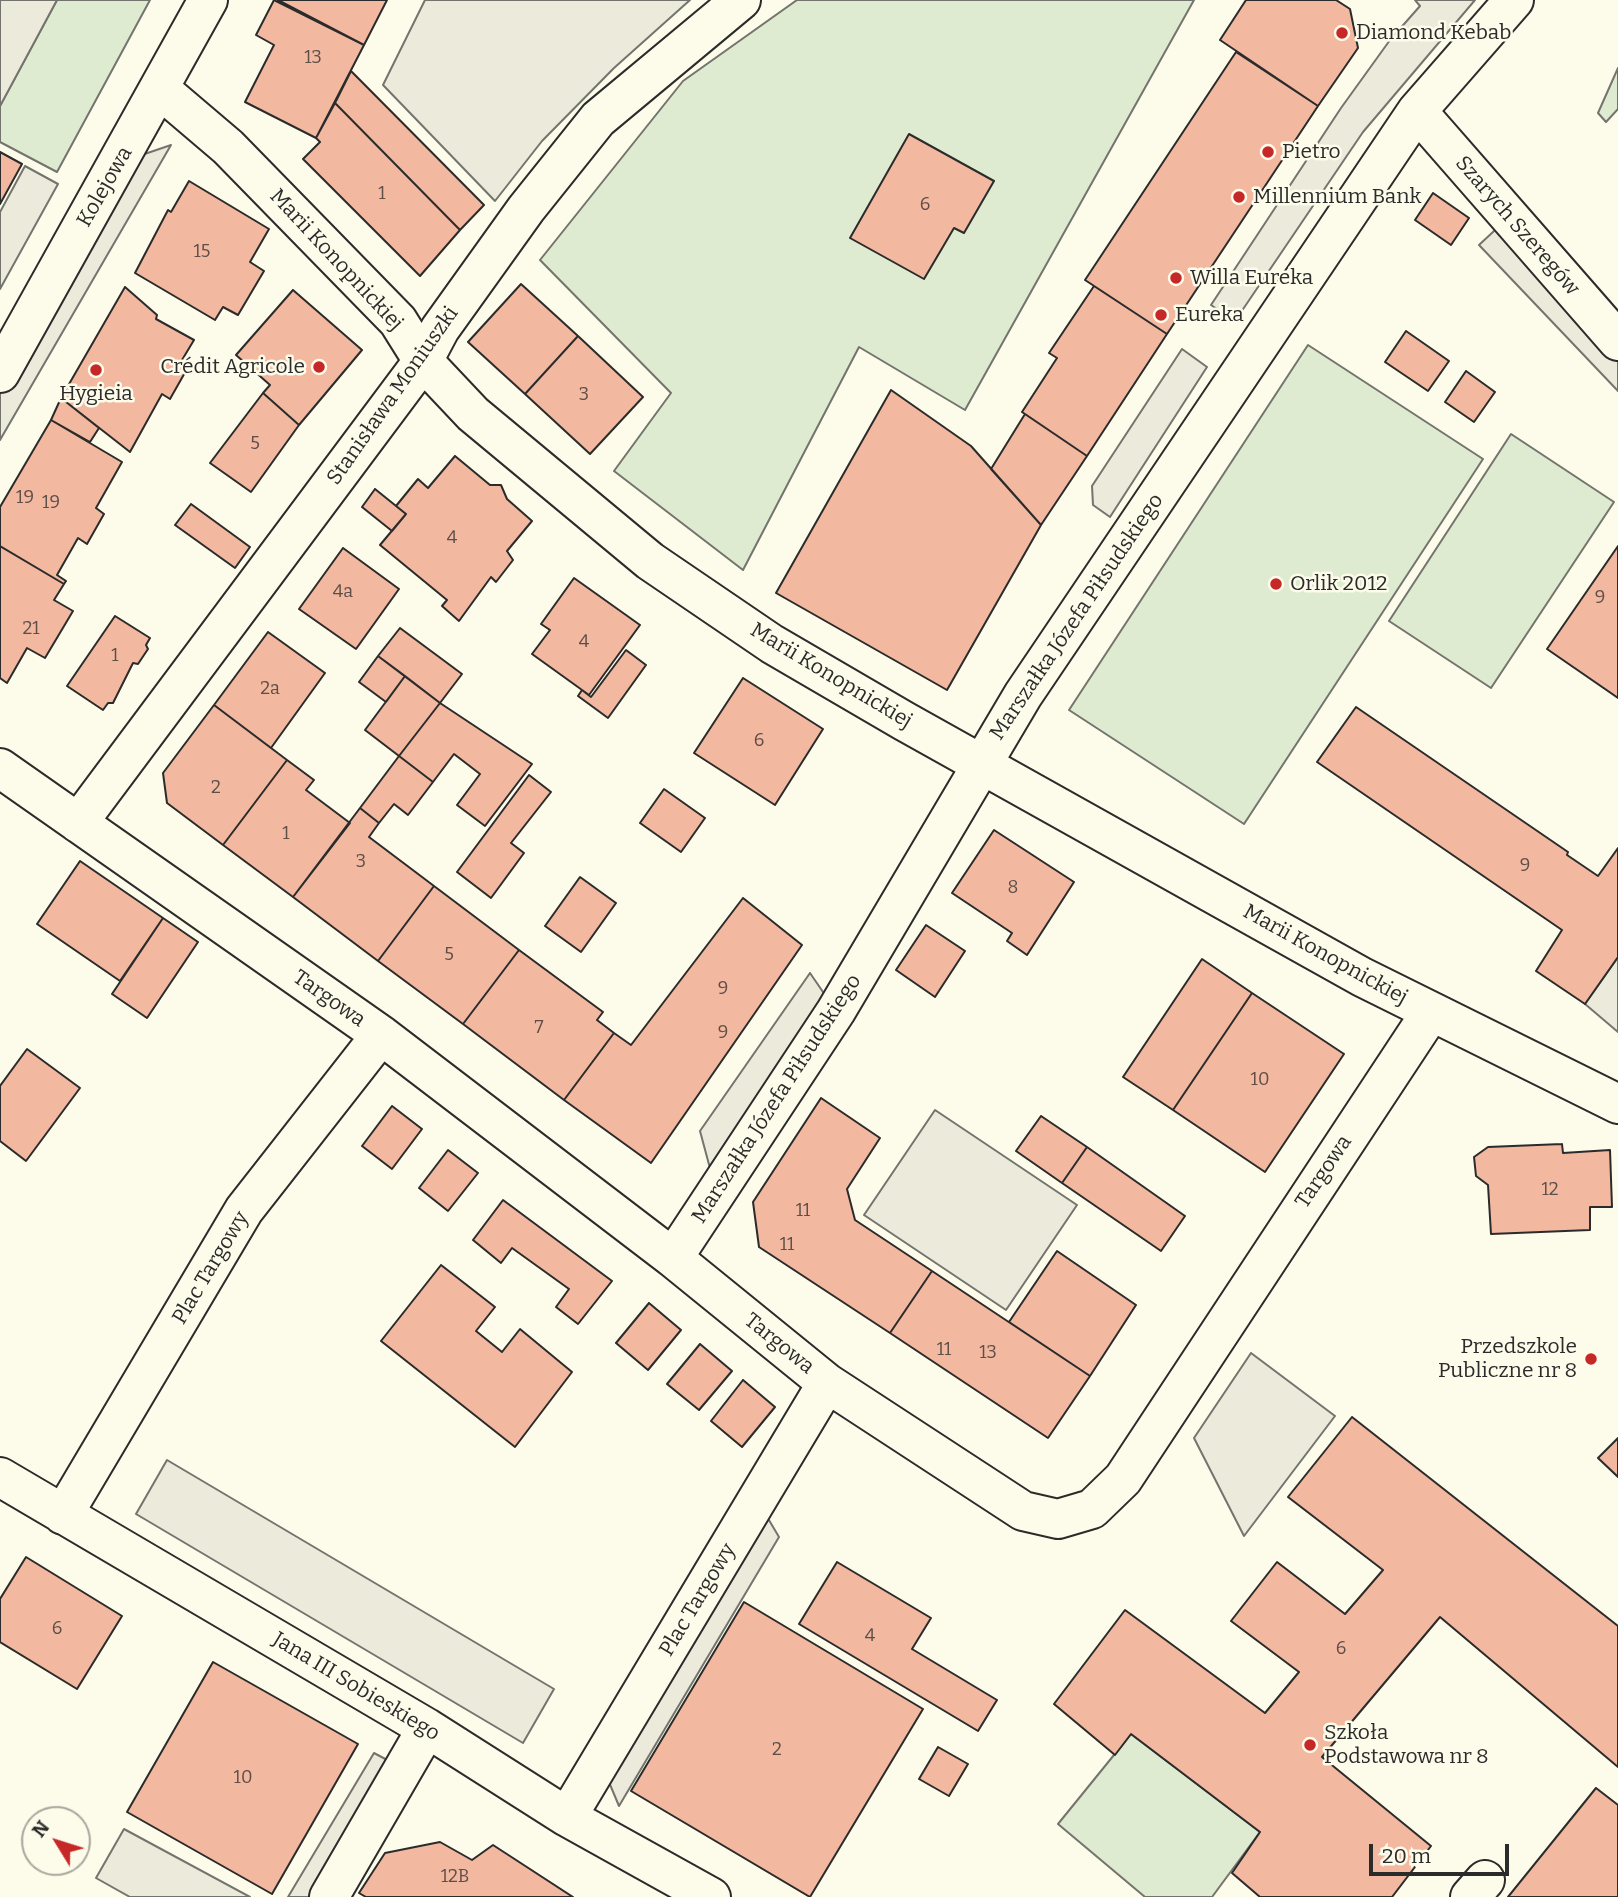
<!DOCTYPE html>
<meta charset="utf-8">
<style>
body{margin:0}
#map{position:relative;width:1618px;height:1897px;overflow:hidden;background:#fdfbea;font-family:Bitter,serif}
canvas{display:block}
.north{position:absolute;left:21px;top:1806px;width:70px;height:70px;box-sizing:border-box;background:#fdfbea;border:2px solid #a9a89e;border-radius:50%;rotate:308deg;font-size:19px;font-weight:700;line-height:28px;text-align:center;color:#2b2b2b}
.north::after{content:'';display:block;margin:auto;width:24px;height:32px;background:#c62828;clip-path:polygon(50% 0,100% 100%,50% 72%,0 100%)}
.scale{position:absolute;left:1369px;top:1844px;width:140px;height:32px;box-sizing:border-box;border:4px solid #2b2b2b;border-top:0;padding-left:9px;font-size:21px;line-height:24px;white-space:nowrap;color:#2b2b2b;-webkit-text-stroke:5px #fdfbea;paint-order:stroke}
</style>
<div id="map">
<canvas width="1618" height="1897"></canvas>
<div class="north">N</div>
<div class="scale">20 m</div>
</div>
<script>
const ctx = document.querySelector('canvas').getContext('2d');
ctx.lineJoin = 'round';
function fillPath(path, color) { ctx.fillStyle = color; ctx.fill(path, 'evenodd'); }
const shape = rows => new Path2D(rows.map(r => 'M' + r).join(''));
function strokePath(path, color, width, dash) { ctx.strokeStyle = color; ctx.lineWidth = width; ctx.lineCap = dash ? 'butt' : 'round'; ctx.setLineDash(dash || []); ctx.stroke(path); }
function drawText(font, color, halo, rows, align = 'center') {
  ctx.font = font + ' Bitter,serif'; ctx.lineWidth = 5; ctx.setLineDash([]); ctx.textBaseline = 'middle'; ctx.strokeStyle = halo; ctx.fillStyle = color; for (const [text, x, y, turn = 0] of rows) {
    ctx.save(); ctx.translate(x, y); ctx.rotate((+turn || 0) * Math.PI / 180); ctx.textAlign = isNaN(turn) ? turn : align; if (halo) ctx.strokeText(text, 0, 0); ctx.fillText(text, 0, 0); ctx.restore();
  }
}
const green = shape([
 [57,0,150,0,57,172,0,142,0,106,57,0],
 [797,0,1194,0,965,410,859,347,743,570,614,471,671,393,540,260,683,81,797,0],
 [1618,68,1618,109,1606,122,1598,113,1618,68],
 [1308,345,1483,459,1244,824,1069,710,1308,345],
 [1511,434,1614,502,1491,688,1389,621,1511,434],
 [1131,1734,1260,1832,1212,1897,1145,1897,1058,1824,1131,1734]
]);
const parking = shape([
 [0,0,57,0,0,106,0,0],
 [425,0,690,0,614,68,542,141,495,201,383,85,425,0],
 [1415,0,1475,0,1363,132,1235,321,1211,305,1341,108,1390,40,1420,6,1415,0],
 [171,145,0,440,0,394,130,159,171,145],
 [25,166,58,184,0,289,0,212,25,166],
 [1509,217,1618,341,1618,391,1479,245,1509,217],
 [1182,349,1207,367,1110,517,1093,505,1092,486,1182,349],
 [1618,957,1618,1032,1585,1004,1618,957],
 [810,973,836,1011,711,1172,700,1131,810,973],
 [935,1110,1077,1205,1006,1310,864,1215,935,1110],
 [1251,1353,1335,1416,1244,1536,1194,1438,1251,1353],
 [167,1460,554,1689,523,1743,136,1514,167,1460],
 [763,1510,779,1537,619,1806,606,1775,763,1510],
 [374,1753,391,1762,314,1897,288,1897,374,1753],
 [124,1829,250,1897,130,1897,96,1878,124,1829]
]);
const building = shape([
 [274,0,364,45,316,138,245,102,274,45,256,35,274,0],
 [278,0,387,0,364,45,278,0],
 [1246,0,1336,0,1350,9,1358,48,1318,106,1220,40,1246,0],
 [1236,52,1318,106,1167,334,1085,280,1236,52],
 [351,71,484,205,460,230,335,103,351,71],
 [335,103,460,230,420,276,303,159,320,142,316,138,335,103],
 [909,134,994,181,964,233,954,228,924,279,850,238,909,134],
 [0,152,22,164,0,204,0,152],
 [189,181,269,229,250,262,264,271,238,315,223,307,215,320,135,273,168,210,171,212,189,181],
 [1433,193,1469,218,1451,245,1415,220,1433,193],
 [521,284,578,336,525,394,468,342,521,284],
 [1094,286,1167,334,1087,456,1022,412,1057,358,1049,353,1094,286],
 [125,287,157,315,156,319,194,340,179,365,187,369,170,399,162,394,130,452,61,398,125,287],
 [293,290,362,350,299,425,263,393,270,385,236,355,293,290],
 [1406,331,1449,361,1428,391,1385,362,1406,331],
 [578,336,643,397,590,454,525,394,578,336],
 [1466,371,1495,392,1474,422,1445,402,1466,371],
 [891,390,971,446,1041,525,947,690,776,593,891,390],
 [263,393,299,425,251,492,210,463,263,393],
 [61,398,99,428,90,442,51,420,61,398],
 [1025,414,1087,456,1041,525,991,469,1025,414],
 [51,420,122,462,96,508,104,514,87,544,78,538,57,575,66,581,64,584,0,546,0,507,51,420],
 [455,456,490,485,501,485,507,499,532,521,507,551,513,560,496,582,491,577,459,621,442,606,447,600,380,545,406,514,396,506,418,479,428,488,455,456],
 [375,489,406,514,392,531,362,507,375,489],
 [191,504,250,547,235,568,175,525,191,504],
 [0,546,64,584,54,600,73,611,45,658,27,648,7,683,0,678,0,546],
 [1618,546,1618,698,1547,649,1618,546],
 [343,548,399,589,356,649,299,609,343,548],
 [574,578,640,625,589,695,532,654,550,630,541,624,574,578],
 [115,616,150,638,146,645,148,649,138,664,133,663,113,703,108,703,103,710,67,686,115,616],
 [400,628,462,674,440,703,378,656,400,628],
 [268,632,325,673,271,748,214,705,268,632],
 [626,650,646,665,608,718,578,696,582,690,591,697,626,650],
 [378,656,405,676,386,702,359,682,378,656],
 [405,676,440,703,399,756,365,730,405,676],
 [743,678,823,729,775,805,694,753,743,678],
 [440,703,532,764,485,826,457,805,480,774,454,754,433,782,399,756,440,703],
 [214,705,287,760,223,845,167,803,163,773,214,705],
 [1356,707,1568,852,1567,855,1598,876,1618,848,1618,957,1585,1004,1536,971,1562,930,1317,762,1356,707],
 [399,756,433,782,408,815,394,804,379,823,360,808,399,756],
 [287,760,314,780,306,790,350,823,293,897,223,845,287,760],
 [529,775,551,792,511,843,524,853,491,898,457,872,529,775],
 [664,789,705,818,681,852,640,823,664,789],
 [360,808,379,823,369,837,434,886,378,961,293,897,360,808],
 [994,830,1074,882,1027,955,1007,941,1012,933,952,893,994,830],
 [80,861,163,918,120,981,37,924,80,861],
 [580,877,616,903,581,952,545,926,580,877],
 [434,886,519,950,463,1024,378,961,434,886],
 [743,898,802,945,651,1163,564,1100,614,1033,631,1045,743,898],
 [163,918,198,942,147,1018,112,994,163,918],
 [926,925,965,951,935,997,896,970,926,925],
 [519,950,603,1012,597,1020,614,1033,564,1100,463,1024,519,950],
 [1202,959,1252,993,1173,1110,1123,1077,1202,959],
 [1252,993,1344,1054,1265,1172,1173,1110,1252,993],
 [27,1049,80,1088,26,1161,0,1141,0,1086,27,1049],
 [821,1098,880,1138,847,1189,855,1220,932,1271,890,1333,759,1247,753,1202,821,1098],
 [392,1106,422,1129,392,1169,362,1146,392,1106],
 [1041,1116,1087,1147,1062,1183,1016,1151,1041,1116],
 [1562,1144,1563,1153,1610,1150,1612,1207,1590,1207,1590,1230,1491,1234,1488,1185,1476,1176,1474,1157,1488,1147,1562,1144],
 [1087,1147,1185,1216,1161,1251,1062,1183,1087,1147],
 [448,1150,478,1173,448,1211,419,1188,448,1150],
 [503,1200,612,1281,578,1324,556,1307,569,1289,512,1248,501,1263,473,1240,503,1200],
 [1057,1251,1136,1305,1090,1376,1009,1322,1057,1251],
 [441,1265,495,1307,476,1331,502,1352,520,1329,572,1372,515,1447,381,1341,441,1265],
 [932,1271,1090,1376,1048,1438,890,1333,932,1271],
 [649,1303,681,1330,648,1370,616,1343,649,1303],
 [700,1344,732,1371,699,1410,667,1384,700,1344],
 [743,1380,775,1407,742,1447,711,1421,743,1380],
 [1352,1417,1618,1626,1618,1767,1440,1617,1322,1757,1431,1846,1392,1897,1260,1897,1232,1873,1260,1832,1131,1734,1115,1755,1054,1704,1125,1610,1265,1713,1299,1672,1231,1621,1277,1562,1345,1614,1383,1570,1288,1497,1352,1417],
 [1618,1438,1618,1477,1598,1458,1618,1438],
 [26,1557,122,1616,77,1689,0,1642,0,1599,26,1557],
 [837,1562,931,1618,912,1649,997,1700,978,1731,799,1624,837,1562],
 [744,1602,923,1709,810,1897,631,1791,744,1602],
 [213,1662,358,1744,272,1894,127,1812,213,1662],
 [938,1747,968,1764,949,1796,919,1779,938,1747],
 [1596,1788,1618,1805,1618,1897,1508,1897,1596,1788],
 [440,1842,472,1860,493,1845,573,1897,366,1897,359,1893,385,1853,440,1842]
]);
const minor = shape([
 [161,90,228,147,398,321,423,361,473,414,650,561,772,644,904,721,1362,977,1618,1104],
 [1417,111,1618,341],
 [0,373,208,0],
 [0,768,381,1035,673,1258,827,1383,1023,1511,1058,1519,1092,1509,1123,1479,1431,1012],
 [78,823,423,361,440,329,526,209,598,119,741,0],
 [673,1258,836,1011,1023,695,1417,111,1514,0],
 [0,1477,427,1728,567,1817,711,1897],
 [63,1515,244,1210,381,1035],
 [567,1817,827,1383],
 [329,1897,427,1728],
 [1470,1897,1485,1880]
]);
const markers = [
 [1342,33,7,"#c62828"],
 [1268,152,7,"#c62828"],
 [1239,197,7,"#c62828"],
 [1176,278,7,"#c62828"],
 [1161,315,7,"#c62828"],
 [319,367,7,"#c62828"],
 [96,370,7,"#c62828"],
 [1276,584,7,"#c62828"],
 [1591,1359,7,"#c62828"],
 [1310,1745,7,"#c62828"]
];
const numberNames = [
 ["13",313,58],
 ["1",382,194],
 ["6",925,205],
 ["15",202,252],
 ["3",584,395],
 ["5",255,444],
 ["19",25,498],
 ["19",51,503],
 ["4",452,538],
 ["4a",343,592],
 ["9",1600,598],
 ["21",31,629],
 ["4",584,642],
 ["1",115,656],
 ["2a",270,689],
 ["6",759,741],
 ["2",216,788],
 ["1",286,834],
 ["3",361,862],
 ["9",1525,866],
 ["8",1013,888],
 ["5",449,955],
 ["9",723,989],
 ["7",539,1028],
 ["9",723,1033],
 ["10",1260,1080],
 ["12",1550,1190],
 ["11",803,1211],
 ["11",787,1245],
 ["11",944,1350],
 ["13",988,1353],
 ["6",57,1629],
 ["4",870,1636],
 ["6",1341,1649],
 ["2",777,1750],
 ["10",243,1778],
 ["12B",455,1877]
];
const poiNames = [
 ["Diamond Kebab",1356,33],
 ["Pietro",1282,152],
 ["Millennium Bank",1253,197],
 ["Willa Eureka",1190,278],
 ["Eureka",1175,315],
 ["Crédit Agricole",305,367,"right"],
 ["Hygieia",96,394,"center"],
 ["Orlik 2012",1290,584],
 ["Przedszkole",1577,1347,"right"],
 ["Publiczne nr 8",1577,1371,"right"],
 ["Szkoła",1324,1733],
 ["Podstawowa nr 8",1324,1757]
];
const streetNames = [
 ["Kolejowa",105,187,-60],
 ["Szarych Szeregów",1517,226,49],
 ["Marii Konopnickiej",336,260,47],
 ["Stanisława Moniuszki",393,396,-55],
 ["Marszałka Józefa Piłsudskiego",1077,617,-56],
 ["Marii Konopnickiej",831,676,31],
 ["Marii Konopnickiej",1325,955,29],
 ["Targowa",329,999,35],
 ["Marszałka Józefa Piłsudskiego",777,1099,-57],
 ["Targowa",1324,1172,-56],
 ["Plac Targowy",211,1268,-59],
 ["Targowa",779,1344,39],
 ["Plac Targowy",698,1600,-59],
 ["Jana III Sobieskiego",356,1687,31]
];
fillPath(green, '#deebd1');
strokePath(green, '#74746e', 2);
fillPath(parking, '#eceadb');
strokePath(parking, '#74746e', 2);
fillPath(building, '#f2b8a0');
strokePath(building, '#2b2b2b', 2);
strokePath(minor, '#2b2b2b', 42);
strokePath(minor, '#fdfbea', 38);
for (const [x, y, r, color] of markers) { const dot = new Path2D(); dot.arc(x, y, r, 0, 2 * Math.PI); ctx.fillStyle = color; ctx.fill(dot); strokePath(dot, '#fdfbea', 2.5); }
drawText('18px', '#5d4e48', null, numberNames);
drawText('21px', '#2b2b2b', '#fdfbea', poiNames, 'left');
drawText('21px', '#2b2b2b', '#fdfbea', streetNames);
</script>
